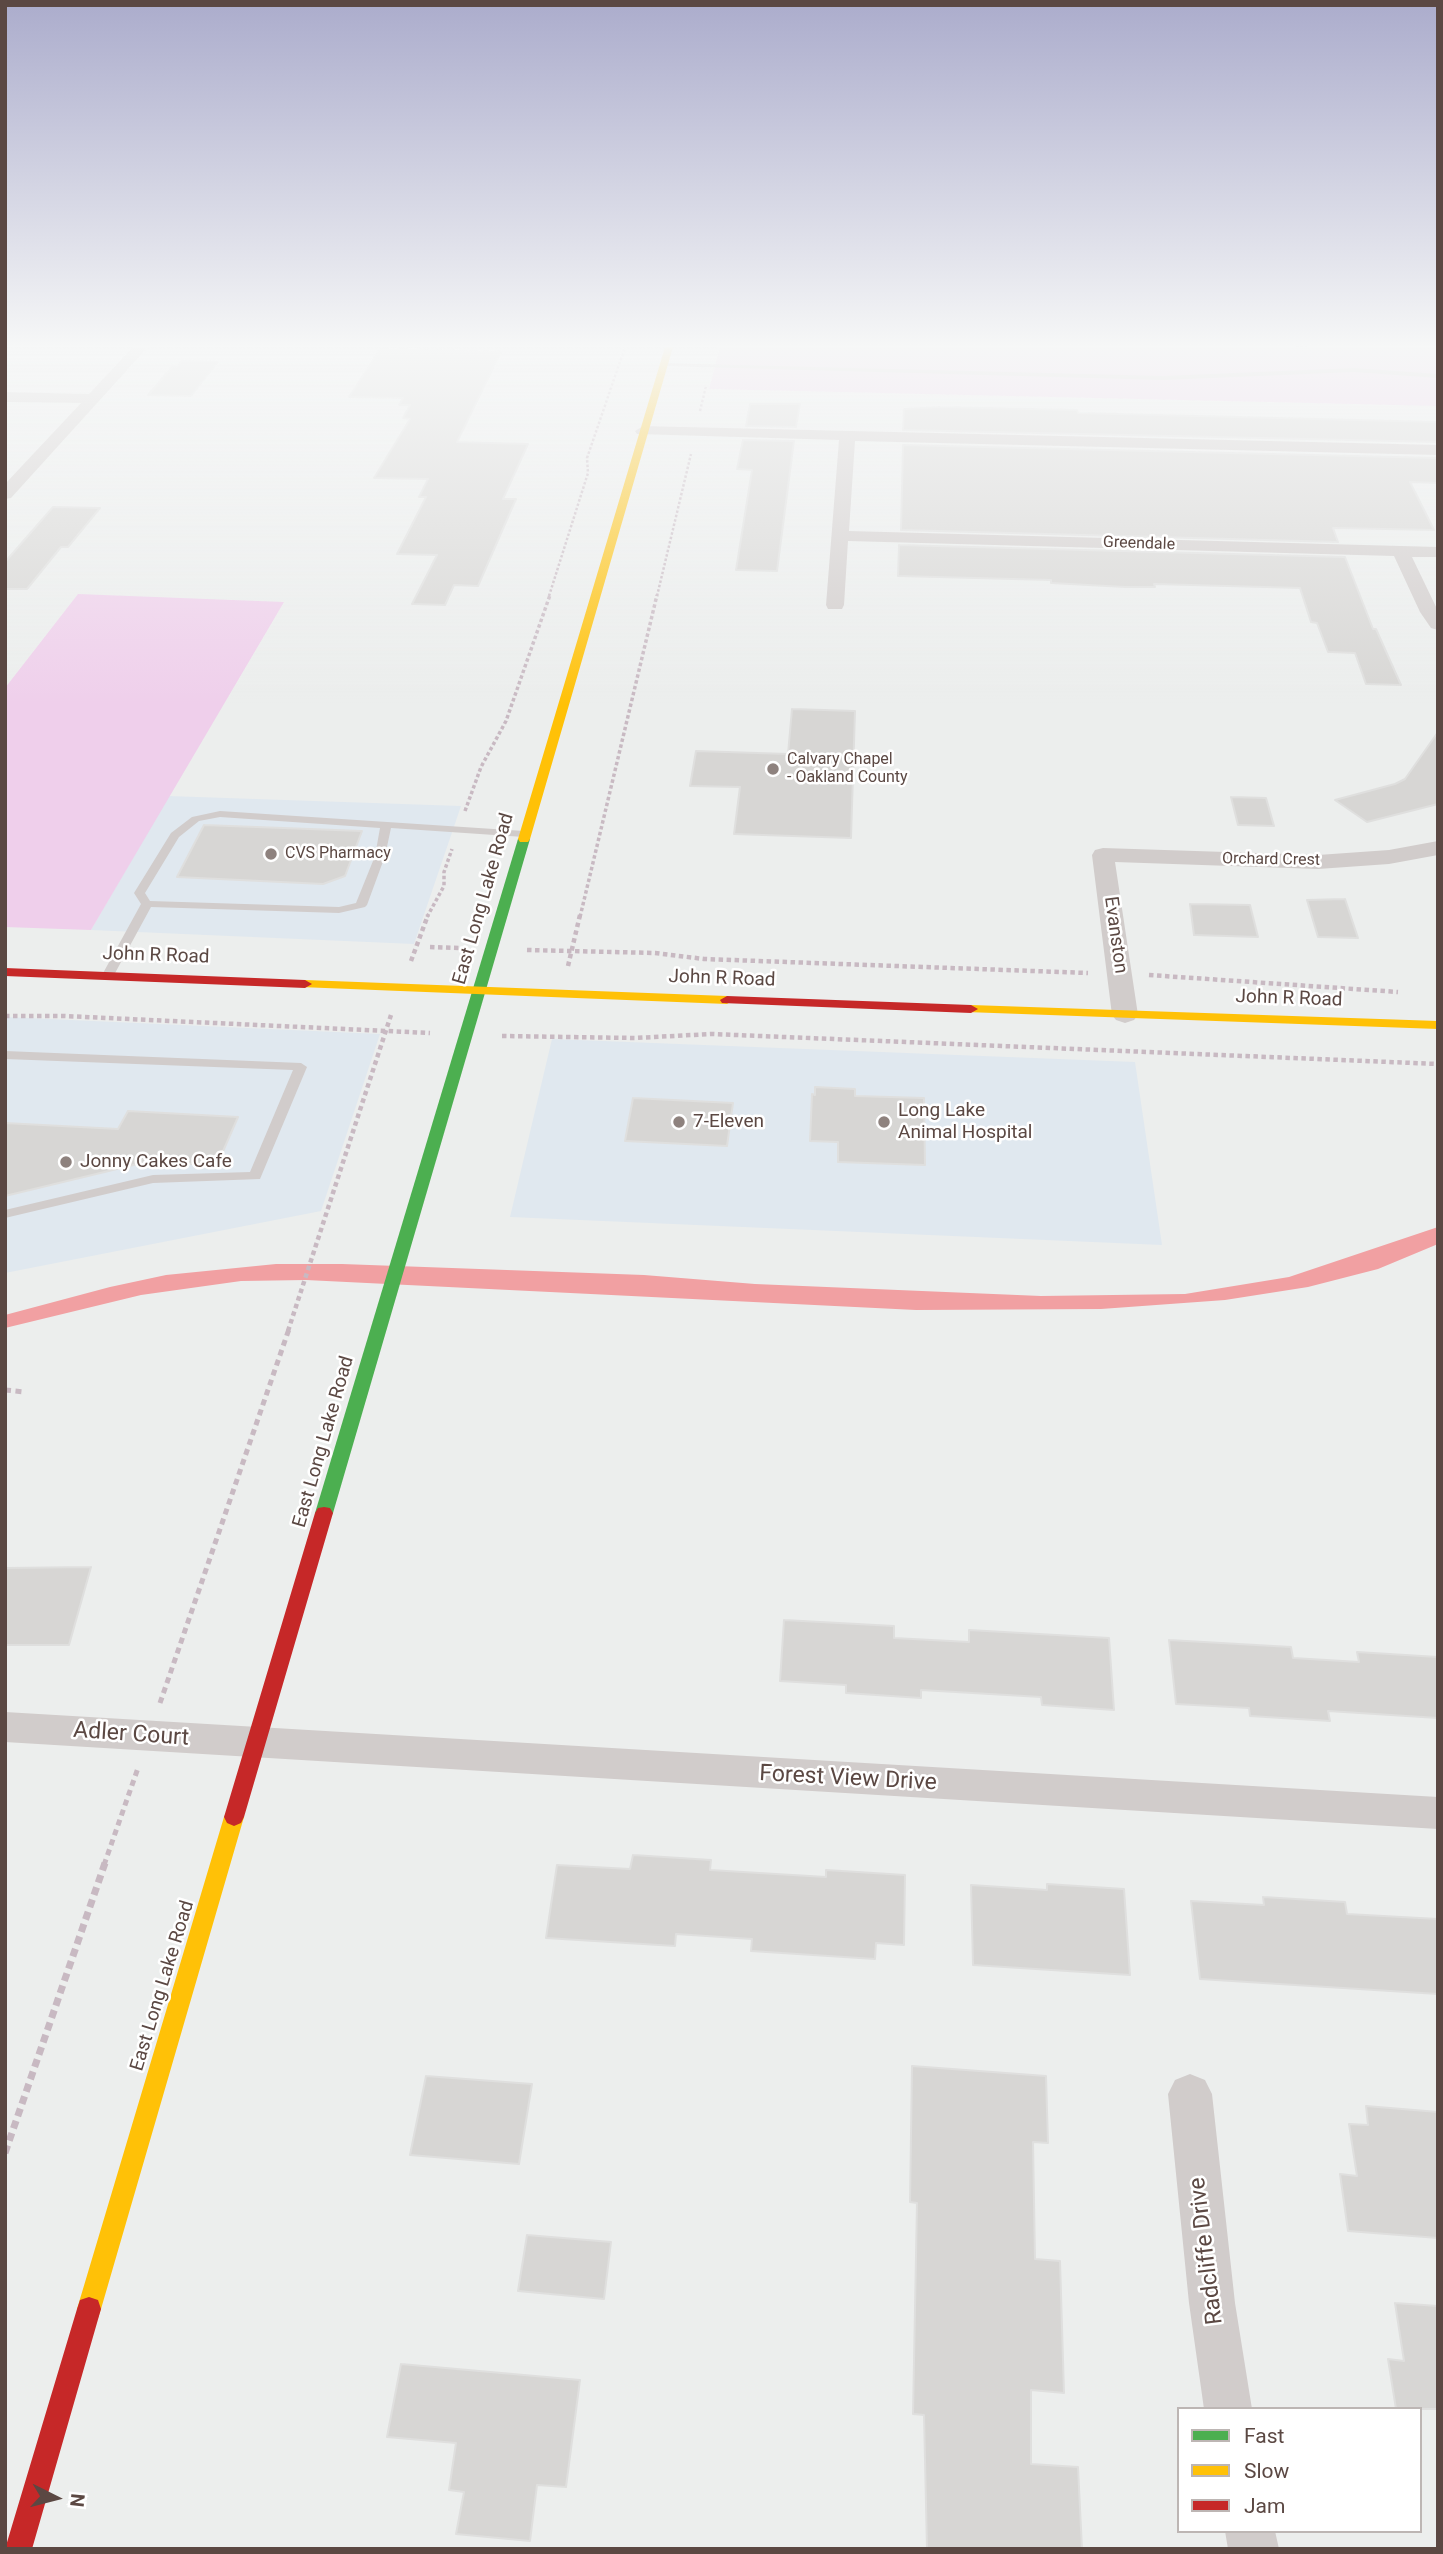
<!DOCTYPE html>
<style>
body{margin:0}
#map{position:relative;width:1443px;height:2554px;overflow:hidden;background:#eceeed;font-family:Roboto,sans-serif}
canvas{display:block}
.frame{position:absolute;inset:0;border:7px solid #5b4843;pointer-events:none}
.legend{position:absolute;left:1177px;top:2407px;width:245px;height:126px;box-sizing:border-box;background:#fff;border:2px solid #bdb6b4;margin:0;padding:9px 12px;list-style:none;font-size:21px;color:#5b4843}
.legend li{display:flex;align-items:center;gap:14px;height:35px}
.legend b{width:35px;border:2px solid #bdb6b4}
.north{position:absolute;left:21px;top:2463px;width:70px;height:70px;-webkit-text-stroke:5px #fff;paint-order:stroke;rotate:96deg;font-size:19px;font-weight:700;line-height:28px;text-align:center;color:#5b4843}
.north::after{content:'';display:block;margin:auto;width:24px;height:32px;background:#5b4843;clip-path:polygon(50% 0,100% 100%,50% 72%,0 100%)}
</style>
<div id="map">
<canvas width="1443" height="2554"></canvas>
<div class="frame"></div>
<ul class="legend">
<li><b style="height:9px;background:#4caf50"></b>Fast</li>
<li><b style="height:9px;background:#ffc107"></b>Slow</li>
<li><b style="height:9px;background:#c62828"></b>Jam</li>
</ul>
<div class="north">N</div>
</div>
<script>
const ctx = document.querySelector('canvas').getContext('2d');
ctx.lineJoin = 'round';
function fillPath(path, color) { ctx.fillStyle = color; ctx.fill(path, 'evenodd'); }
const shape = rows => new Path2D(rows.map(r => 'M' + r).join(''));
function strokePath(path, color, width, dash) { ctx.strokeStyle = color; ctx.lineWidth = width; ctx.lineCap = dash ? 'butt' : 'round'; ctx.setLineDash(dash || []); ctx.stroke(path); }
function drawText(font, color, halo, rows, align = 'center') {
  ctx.font = font + ' Roboto,sans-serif'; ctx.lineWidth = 5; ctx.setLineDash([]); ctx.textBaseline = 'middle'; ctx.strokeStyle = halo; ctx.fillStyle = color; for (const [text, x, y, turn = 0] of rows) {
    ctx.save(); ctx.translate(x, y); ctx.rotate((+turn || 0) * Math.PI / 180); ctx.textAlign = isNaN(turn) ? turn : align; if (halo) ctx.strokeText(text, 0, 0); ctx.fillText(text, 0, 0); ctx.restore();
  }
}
const commercial = shape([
 [168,796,461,806,414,944,91,930],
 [5,1017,380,1034,321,1211,5,1273],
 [552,1039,1135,1062,1162,1245,510,1217]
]);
const green = shape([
 [720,347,1438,347,1438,406,709,389],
 [78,594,284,602,91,930,5,927,5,688]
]);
const water = shape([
 [1438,1227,1438,1244,1378,1269,1308,1287,1225,1300,1101,1309,916,1310,306,1280,241,1281,141,1295,5,1328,5,1315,110,1287,166,1275,276,1264,342,1264,644,1275,755,1284,1041,1296,1185,1294,1289,1277]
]);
const building = shape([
 [380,349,501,352,457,442,528,444,503,499,516,499,478,586,454,585,445,605,412,604,437,555,397,554,426,497,419,497,428,479,374,478,410,419,403,418,410,405,399,405,403,398,349,397,380,349],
 [182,361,218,362,191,396,148,395,172,367,177,367,182,361],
 [750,404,800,404,796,427,746,426,750,404],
 [940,407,1077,410,1078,413,1438,422,1438,442,903,430,904,409,940,407],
 [743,440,794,441,777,571,736,570,752,470,737,469,743,440],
 [903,445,1438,458,1438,483,1410,482,1434,530,1333,528,1338,542,901,530,903,445],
 [53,507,100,508,68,547,61,547,27,589,5,589,5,562,53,507],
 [899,545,1345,557,1373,629,1376,629,1401,685,1366,684,1355,653,1328,652,1317,623,1311,622,1300,588,1154,584,1155,587,1125,587,1051,583,1051,580,898,576,899,545],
 [792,709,855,711,851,838,734,834,740,787,690,786,696,751,788,754,792,709],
 [1438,732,1438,804,1367,822,1335,800,1395,784,1405,779,1438,732],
 [1231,797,1266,798,1274,826,1238,825,1231,797],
 [204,825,362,831,345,876,323,884,177,877,204,825],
 [1345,899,1358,938,1318,937,1307,900,1345,899],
 [1190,904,1250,905,1258,937,1194,935,1190,904],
 [815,1087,855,1089,855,1096,924,1098,925,1165,838,1162,838,1142,810,1141,812,1094,815,1095,815,1087],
 [633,1098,733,1103,727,1146,625,1141,633,1098],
 [128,1111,238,1117,217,1165,146,1162,5,1196,5,1123,118,1129,128,1111],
 [91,1567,69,1645,5,1645,5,1568,91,1567],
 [784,1620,894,1626,894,1638,969,1642,969,1630,1109,1638,1114,1710,1042,1705,1041,1697,921,1690,921,1698,846,1693,846,1685,780,1681,784,1620],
 [1169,1640,1291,1647,1293,1658,1359,1662,1357,1652,1438,1657,1438,1718,1328,1711,1330,1721,1250,1716,1249,1708,1176,1704,1169,1640],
 [633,1855,711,1860,710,1870,826,1877,826,1870,905,1875,904,1945,876,1943,875,1959,751,1951,752,1939,676,1934,675,1946,546,1938,557,1865,630,1869,633,1855],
 [1047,1884,1124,1889,1130,1975,973,1965,971,1885,1047,1890,1047,1884],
 [1263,1897,1345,1902,1347,1914,1438,1919,1438,1994,1200,1979,1191,1901,1264,1905,1263,1897],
 [912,2066,1046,2076,1048,2143,1033,2142,1035,2259,1060,2261,1064,2393,1031,2390,1031,2464,1078,2467,1082,2549,927,2549,924,2415,913,2414,917,2203,910,2202,912,2066],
 [426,2076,532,2084,519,2164,410,2155,426,2076],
 [1366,2106,1438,2112,1438,2238,1348,2231,1340,2174,1357,2176,1349,2124,1368,2125,1366,2106],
 [527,2235,611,2242,604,2299,518,2291,527,2235],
 [1395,2303,1438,2306,1438,2409,1396,2409,1388,2359,1404,2361,1395,2303],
 [401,2364,580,2380,566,2487,537,2485,530,2541,456,2534,464,2492,449,2490,456,2443,387,2437,401,2364]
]);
const pathFar4 = shape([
 [1296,347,1309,348],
 [700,411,706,386],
 [549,596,588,473,587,458,625,347],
 [657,596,691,454]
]);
const pathFar3 = shape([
 [465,811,481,767,506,721,550,595],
 [427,917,444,886,444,872,452,849],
 [580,917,657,595]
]);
const pathFar2 = shape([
 [430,947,459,948],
 [527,950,655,953,704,959,1088,973],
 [411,961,428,915],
 [568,966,580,915],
 [1149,975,1398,992],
 [5,1016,64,1016,430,1033],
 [502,1036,635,1038,712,1034,1438,1064],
 [288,1331,391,1015]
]);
const pathFar1 = shape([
 [5,1390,25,1392],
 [160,1703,289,1329],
 [104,1865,138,1768]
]);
const path = shape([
 [5,2153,105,1863]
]);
const lane = shape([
 [661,363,1163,376,1354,368,1438,374,1438,378,1354,372,1163,380,663,366,661,363],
 [220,811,524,831,529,834,524,837,391,828,385,856,367,905,365,907,339,913,151,907,114,975,112,977,104,977,102,975,141,904,134,893,171,833,192,817,220,811],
 [220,817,380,828,375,856,356,903,339,907,150,901,145,893,179,837,199,821,220,817],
 [5,1051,301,1063,307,1067,260,1179,153,1183,5,1218,5,1210,153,1175,250,1172,293,1070,5,1059,5,1051]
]);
const street = shape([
 [133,347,148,347,11,498,5,499,5,484,81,403,5,402,5,392,89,394,133,347],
 [643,426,1438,445,1438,455,855,441,849,531,1438,547,1438,557,1412,557,1438,611,1438,630,1431,628,1420,612,1394,556,848,541,844,605,842,609,828,609,826,605,839,440,637,434,635,431,643,426],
 [1438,841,1438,855,1389,864,1318,869,1115,862,1138,1015,1134,1020,1125,1023,1116,1020,1112,1015,1092,855,1095,850,1103,848,1318,855,1389,850,1438,841],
 [5,1712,1438,1797,1438,1829,5,1742,5,1712],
 [1190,2074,1205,2080,1212,2094,1235,2303,1252,2409,1204,2409,1189,2303,1168,2094,1175,2080,1190,2074],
 [1225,2531,1275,2531,1279,2549,1228,2549,1225,2531]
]);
const fast = shape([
 [524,835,530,839,333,1513,330,1518,324,1519,318,1518,315,1513,518,839,524,835]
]);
const slow = shape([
 [665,347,673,347,530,839,528,842,520,842,518,839,665,347],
 [305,980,727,996,734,1000,727,1004,300,987,298,984,305,980],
 [971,1005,1438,1021,1438,1029,966,1012,964,1009,971,1005],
 [234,1808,241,1811,244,1817,101,2309,98,2318,89,2321,80,2318,77,2309,224,1817,227,1811,234,1808]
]);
const jam = shape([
 [5,968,305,980,312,984,305,988,5,976,5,968],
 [727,996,971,1005,978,1009,971,1013,722,1003,720,1000,727,996],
 [324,1507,330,1508,333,1513,244,1817,241,1823,234,1826,227,1823,224,1817,315,1513,318,1508,324,1507],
 [89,2297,98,2300,101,2309,32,2549,5,2549,77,2309,80,2300,89,2297]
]);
const markers = [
 [773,769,7,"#8e827e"],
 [271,854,7,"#8e827e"],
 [679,1122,7,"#8e827e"],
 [884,1122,7,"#8e827e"],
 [66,1162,7,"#8e827e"]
];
const farStreetnames = [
 ["Greendale",1139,544,2],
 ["Orchard Crest",1271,860,1]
];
const farPoinames = [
 ["Calvary Chapel",787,760],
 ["- Oakland County",787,778],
 ["CVS Pharmacy",285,854]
];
const streetNames = [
 ["East Long Lake Road",484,899,-74],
 ["Evanston",1115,935,82],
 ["John R Road",156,956,2],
 ["John R Road",722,979,2],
 ["John R Road",1289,999,2],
 ["East Long Lake Road",324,1442,-74],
 ["East Long Lake Road",163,1986,-73]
];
const poiNames = [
 ["Long Lake",898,1111],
 ["Animal Hospital",898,1133],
 ["7-Eleven",693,1122],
 ["Jonny Cakes Cafe",80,1162]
];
const nearStreetnames = [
 ["Adler Court",131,1735,4],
 ["Forest View Drive",848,1779,3],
 ["Radcliffe Drive",1207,2251,-97]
];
fillPath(commercial, '#e0e8ef');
fillPath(green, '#efcfeb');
fillPath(water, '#f1a0a2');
fillPath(building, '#d7d6d4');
strokePath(building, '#dfdfde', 2);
strokePath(pathFar4, '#c8b9c2', 2.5, [2.5, 2]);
strokePath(pathFar3, '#c8b9c2', 3.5, [3.5, 2.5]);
strokePath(pathFar2, '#c8b9c2', 4.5, [4.5, 3.5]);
strokePath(pathFar1, '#c8b9c2', 5, [6, 4.5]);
strokePath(path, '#c8b9c2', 7, [8, 5]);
fillPath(lane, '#d1cccb');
fillPath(street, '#d1cccb');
fillPath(fast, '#4caf50');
fillPath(slow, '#ffc107');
fillPath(jam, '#c62828');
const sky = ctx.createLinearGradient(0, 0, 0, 705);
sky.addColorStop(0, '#abaccc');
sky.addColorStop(0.49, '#f6f7f7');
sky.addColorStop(1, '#f6f7f700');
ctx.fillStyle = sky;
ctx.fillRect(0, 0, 1443, 705);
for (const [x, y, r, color] of markers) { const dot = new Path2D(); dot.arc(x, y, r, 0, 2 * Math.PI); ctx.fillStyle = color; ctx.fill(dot); strokePath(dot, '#fff', 2.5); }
drawText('16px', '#5b4843', '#fff', farStreetnames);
drawText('16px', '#5b4843', '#fff', farPoinames, 'left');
drawText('19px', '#5b4843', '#fff', streetNames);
drawText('19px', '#5b4843', '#fff', poiNames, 'left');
drawText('23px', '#5b4843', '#fff', nearStreetnames);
</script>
